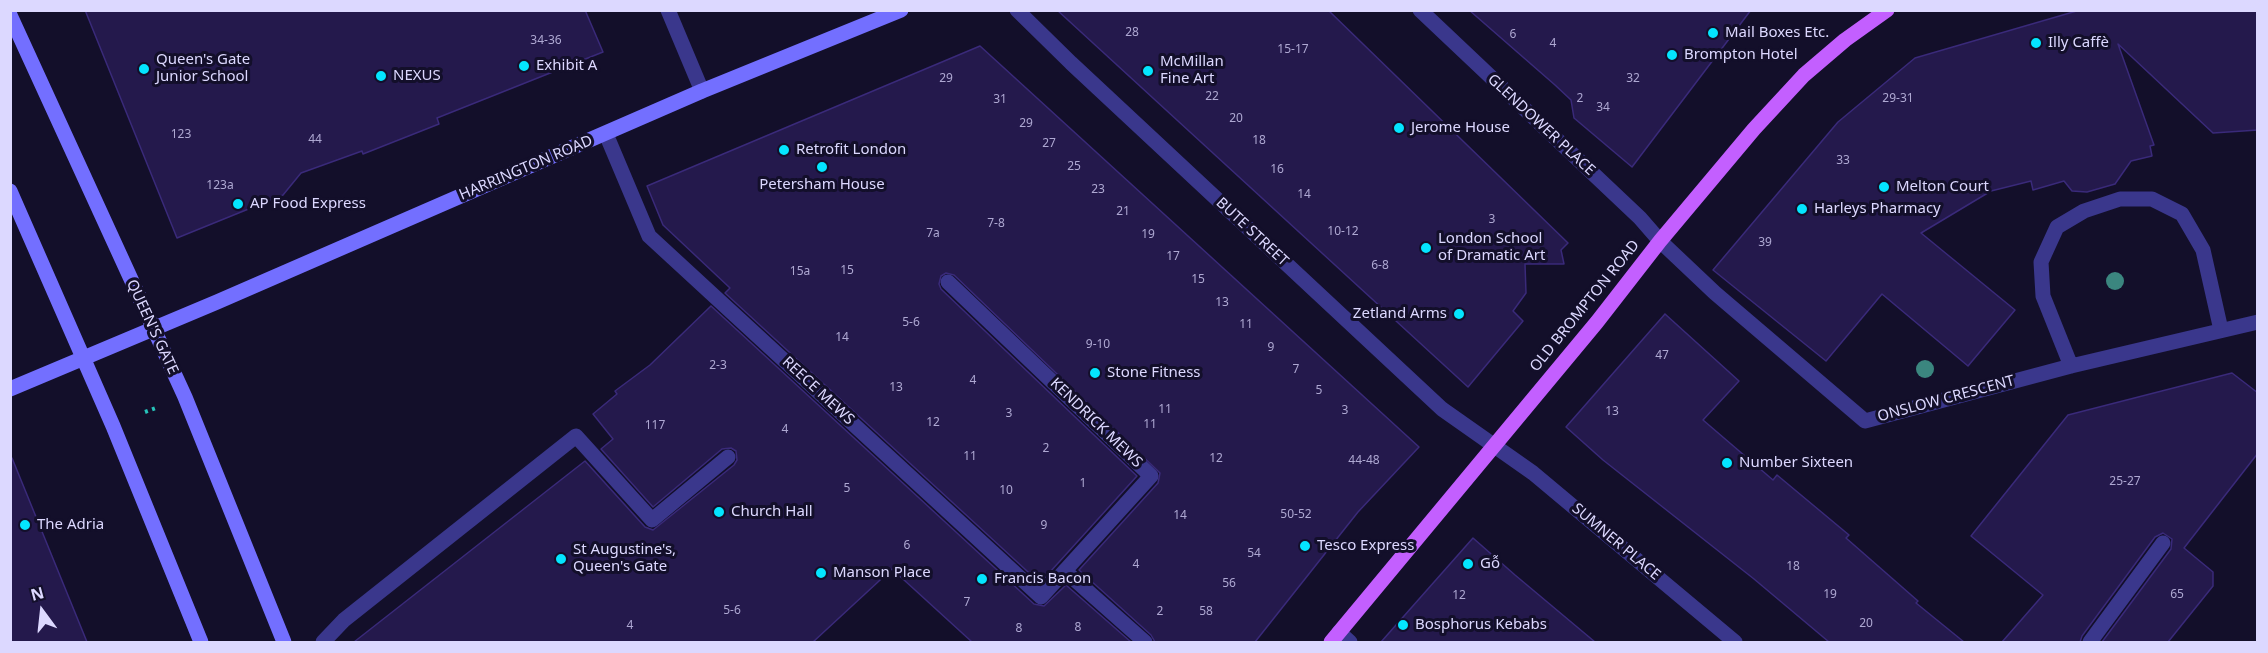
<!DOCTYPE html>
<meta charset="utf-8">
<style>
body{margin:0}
#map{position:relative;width:2268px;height:653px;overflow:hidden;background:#130f2a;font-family:"Noto Sans",sans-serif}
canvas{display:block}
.frame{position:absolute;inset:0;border:12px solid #dcd8ff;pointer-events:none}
.north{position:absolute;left:12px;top:581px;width:60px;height:60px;-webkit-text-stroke:4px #130f2a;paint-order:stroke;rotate:345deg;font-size:16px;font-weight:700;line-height:24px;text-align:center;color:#dcd8ff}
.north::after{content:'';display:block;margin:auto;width:21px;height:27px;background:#dcd8ff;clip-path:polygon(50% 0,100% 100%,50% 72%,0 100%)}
</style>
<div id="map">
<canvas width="2268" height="653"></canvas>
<div class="frame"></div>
<div class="north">N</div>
</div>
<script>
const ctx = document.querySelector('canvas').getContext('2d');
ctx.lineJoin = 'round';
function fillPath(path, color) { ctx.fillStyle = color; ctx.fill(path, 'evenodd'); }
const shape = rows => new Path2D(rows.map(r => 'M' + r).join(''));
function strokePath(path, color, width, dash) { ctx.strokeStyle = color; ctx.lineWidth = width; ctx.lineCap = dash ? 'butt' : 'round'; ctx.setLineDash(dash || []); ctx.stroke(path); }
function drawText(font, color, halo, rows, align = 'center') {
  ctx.font = font + ' "Noto Sans",sans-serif'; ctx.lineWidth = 6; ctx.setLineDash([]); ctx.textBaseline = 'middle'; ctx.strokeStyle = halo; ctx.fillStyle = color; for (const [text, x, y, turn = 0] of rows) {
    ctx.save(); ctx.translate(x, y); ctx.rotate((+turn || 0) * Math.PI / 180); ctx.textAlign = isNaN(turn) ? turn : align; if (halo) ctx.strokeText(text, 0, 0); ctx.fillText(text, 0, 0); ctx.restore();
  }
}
const building = shape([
 [85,10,585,10,603,52,437,118,439,124,363,154,362,151,301,173,283,195,177,238,85,10],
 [1057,10,1328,10,1568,243,1561,250,1564,264,1525,264,1526,293,1513,311,1523,321,1468,387,1057,10],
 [1469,10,1751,10,1632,167,1574,118,1571,100,1555,85,1469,10],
 [2080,10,2258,10,2258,130,2213,133,2118,44,2154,145,2150,146,2152,156,2131,161,2115,184,2087,192,2072,191,2064,181,2033,190,2031,181,1991,191,1921,233,2015,310,1968,366,1882,294,1826,361,1713,270,1838,122,1915,58,2080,10],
 [980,46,1419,447,1358,512,1255,642,1155,642,1151,635,1079,570,1158,483,1160,473,954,275,946,273,941,276,939,284,941,289,1137,476,1040,583,725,293,730,288,663,225,647,186,980,46],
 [711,306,1034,604,1044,606,1066,585,1131,642,972,642,892,569,813,642,354,642,585,461,645,527,653,530,734,465,737,460,736,451,731,448,722,449,653,507,601,449,613,439,593,414,617,394,615,391,650,365,711,306],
 [1665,314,1739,381,1703,420,1773,480,1777,475,1849,535,1846,538,1918,601,1916,603,1964,642,1829,642,1754,579,1603,460,1566,427,1665,314],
 [2232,373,2258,393,2258,453,2184,548,2213,572,2213,586,2168,642,2102,642,2171,549,2172,539,2163,533,2155,537,2082,636,2080,642,2002,642,2043,595,1971,536,2068,415,2232,373],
 [10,458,12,458,87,642,10,642,10,458],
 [1473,538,1515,575,1595,642,1381,642,1473,538]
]);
const path = shape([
 [145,412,156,408]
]);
const lane = shape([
 [606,134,649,236,1041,597,1151,476,948,282],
 [1660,241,1715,293,1865,421,2071,366,2258,322],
 [2071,366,2043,296,2041,262,2057,227,2084,211,2120,199,2152,199,2182,214,2203,250,2221,330],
 [1339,632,1350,642],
 [323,642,344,620,576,436,652,520,728,457],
 [2090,642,2163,543]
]);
const street = shape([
 [668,10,702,91],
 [1017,10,1071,63,1442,409,1533,473,1735,642],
 [1420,10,1640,218,1660,241],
 [1065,571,1145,642]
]);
const secondary = shape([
 [10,15,185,397,284,642],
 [10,191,113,426,201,642],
 [10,389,217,302,702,91,901,10]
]);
const primary = shape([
 [1331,642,1597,322,1660,241,1754,129,1804,75,1845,40,1887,10]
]);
const trees = [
 [2115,281],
 [1925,369]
];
const markers = [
 [1713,33,6,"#04e5ff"],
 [2036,43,6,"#04e5ff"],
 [1672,55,6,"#04e5ff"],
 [524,66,6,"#04e5ff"],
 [144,69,6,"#04e5ff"],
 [1148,71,6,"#04e5ff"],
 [381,76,6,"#04e5ff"],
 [1399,128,6,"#04e5ff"],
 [784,150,6,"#04e5ff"],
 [822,167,6,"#04e5ff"],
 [1884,187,6,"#04e5ff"],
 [238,204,6,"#04e5ff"],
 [1802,209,6,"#04e5ff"],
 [1426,248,6,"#04e5ff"],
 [1459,314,6,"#04e5ff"],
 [1095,373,6,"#04e5ff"],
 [1727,463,6,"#04e5ff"],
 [719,512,6,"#04e5ff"],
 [25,525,6,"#04e5ff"],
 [1305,546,6,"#04e5ff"],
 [561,559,6,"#04e5ff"],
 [1468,564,6,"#04e5ff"],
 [821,573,6,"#04e5ff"],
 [982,579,6,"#04e5ff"],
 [1403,625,6,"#04e5ff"]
];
const numberNames = [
 ["28",1132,33],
 ["6",1513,35],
 ["34-36",546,41],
 ["4",1553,44],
 ["15-17",1293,50],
 ["29",946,79],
 ["32",1633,79],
 ["22",1212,97],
 ["2",1580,99],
 ["29-31",1898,99],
 ["31",1000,100],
 ["34",1603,108],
 ["20",1236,119],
 ["29",1026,124],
 ["123",181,135],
 ["44",315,140],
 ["18",1259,141],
 ["27",1049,144],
 ["33",1843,161],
 ["25",1074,167],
 ["16",1277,170],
 ["123a",220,186],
 ["23",1098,190],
 ["14",1304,195],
 ["21",1123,212],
 ["3",1492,220],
 ["7-8",996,224],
 ["10-12",1343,232],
 ["7a",933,234],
 ["19",1148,235],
 ["39",1765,243],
 ["17",1173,257],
 ["6-8",1380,266],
 ["15",847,271],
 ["15a",800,272],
 ["15",1198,280],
 ["13",1222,303],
 ["5-6",911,323],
 ["11",1246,325],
 ["14",842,338],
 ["9-10",1098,345],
 ["9",1271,348],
 ["47",1662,356],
 ["2-3",718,366],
 ["7",1296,370],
 ["4",973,381],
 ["13",896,388],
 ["5",1319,391],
 ["11",1165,410],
 ["3",1345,411],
 ["13",1612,412],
 ["3",1009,414],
 ["12",933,423],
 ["11",1150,425],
 ["117",655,426],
 ["4",785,430],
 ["2",1046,449],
 ["11",970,457],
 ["12",1216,459],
 ["44-48",1364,461],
 ["25-27",2125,482],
 ["1",1083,484],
 ["5",847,489],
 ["10",1006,491],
 ["50-52",1296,515],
 ["14",1180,516],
 ["9",1044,526],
 ["6",907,546],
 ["54",1254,554],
 ["4",1136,565],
 ["18",1793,567],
 ["56",1229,584],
 ["19",1830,595],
 ["65",2177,595],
 ["12",1459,596],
 ["7",967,603],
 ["5-6",732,611],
 ["2",1160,612],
 ["58",1206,612],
 ["20",1866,624],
 ["4",630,626],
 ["8",1078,628],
 ["8",1019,629]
];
const poiNames = [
 ["Mail Boxes Etc.",1725,33],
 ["Illy Caffè",2048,43],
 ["Brompton Hotel",1684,55],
 ["Queen's Gate",156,60],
 ["Junior School",156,77],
 ["McMillan",1160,62],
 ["Fine Art",1160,79],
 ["Exhibit A",536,66],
 ["NEXUS",393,76],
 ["Jerome House",1411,128],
 ["Retrofit London",796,150],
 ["Petersham House",822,185,"center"],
 ["Melton Court",1896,187],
 ["AP Food Express",250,204],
 ["Harleys Pharmacy",1814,209],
 ["London School",1438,239],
 ["of Dramatic Art",1438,256],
 ["Zetland Arms",1447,314,"right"],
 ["Stone Fitness",1107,373],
 ["Number Sixteen",1739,463],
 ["Church Hall",731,512],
 ["The Adria",37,525],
 ["Tesco Express",1317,546],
 ["St Augustine's,",573,550],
 ["Queen's Gate",573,567],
 ["Gỗ",1480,564],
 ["Manson Place",833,573],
 ["Francis Bacon",994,579],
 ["Bosphorus Kebabs",1415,625]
];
const streetNames = [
 ["GLENDOWER PLACE",1541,125,43],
 ["HARRINGTON ROAD",526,168,-23],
 ["BUTE STREET",1252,232,43],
 ["OLD BROMPTON ROAD",1585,306,-51],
 ["QUEEN'S GATE",152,327,65],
 ["REECE MEWS",818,391,43],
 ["ONSLOW CRESCENT",1946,399,-15],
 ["KENDRICK MEWS",1096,423,44],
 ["SUMNER PLACE",1616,542,40]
];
fillPath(building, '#24194c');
strokePath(building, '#3a2a7a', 1.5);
strokePath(path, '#27c3ba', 4, [3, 4.5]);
strokePath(lane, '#3a378c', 15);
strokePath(street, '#3a378c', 15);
strokePath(secondary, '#736fff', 15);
strokePath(primary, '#c35fff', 15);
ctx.fillStyle = '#3b867f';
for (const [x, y] of trees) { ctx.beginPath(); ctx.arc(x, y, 9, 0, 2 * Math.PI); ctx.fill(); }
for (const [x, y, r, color] of markers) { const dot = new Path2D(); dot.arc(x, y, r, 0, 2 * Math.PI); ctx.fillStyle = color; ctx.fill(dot); strokePath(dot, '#130f2a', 2); }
drawText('12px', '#aea8d2', null, numberNames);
drawText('15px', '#dcd8ff', '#130f2a', poiNames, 'left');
drawText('15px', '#dcd8ff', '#130f2a', streetNames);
</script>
